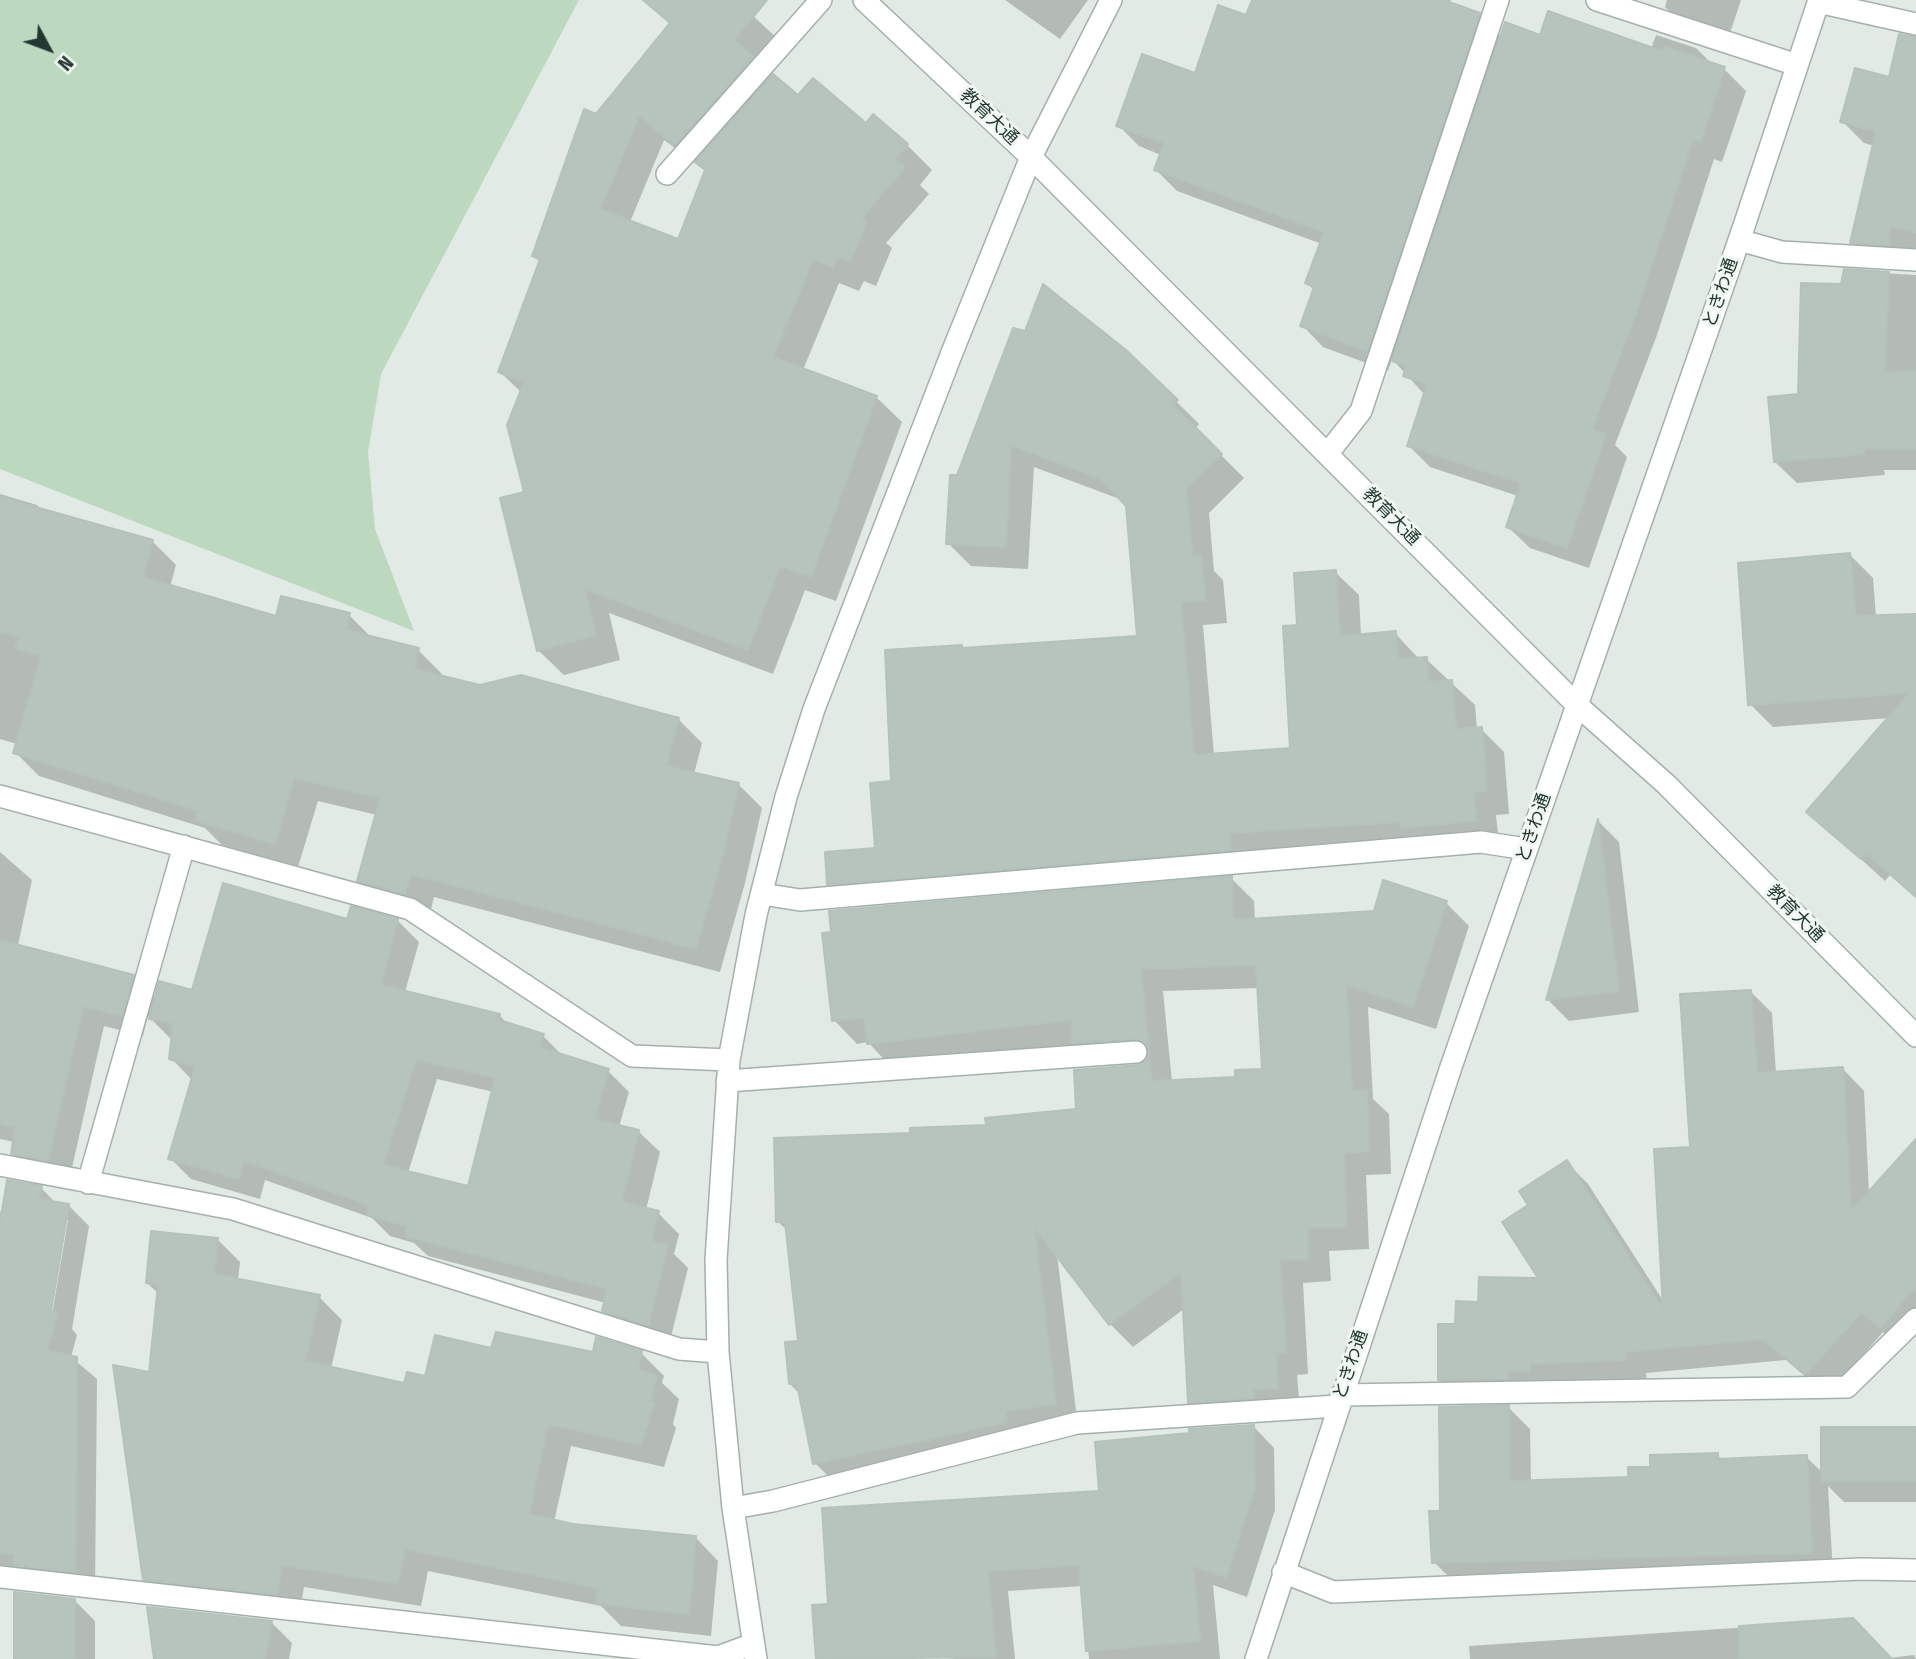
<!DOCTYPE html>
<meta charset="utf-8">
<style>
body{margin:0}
#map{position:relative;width:1916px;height:1659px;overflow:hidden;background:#e1eae5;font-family:"Fira Sans Condensed",sans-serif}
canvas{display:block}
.north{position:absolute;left:14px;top:14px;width:70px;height:70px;-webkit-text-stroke:5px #f1f7f3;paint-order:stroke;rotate:131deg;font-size:19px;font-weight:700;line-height:28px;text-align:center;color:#233830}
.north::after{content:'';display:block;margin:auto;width:24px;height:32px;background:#233830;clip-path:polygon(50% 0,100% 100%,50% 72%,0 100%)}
</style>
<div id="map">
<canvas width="1916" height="1659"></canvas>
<div class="north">N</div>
</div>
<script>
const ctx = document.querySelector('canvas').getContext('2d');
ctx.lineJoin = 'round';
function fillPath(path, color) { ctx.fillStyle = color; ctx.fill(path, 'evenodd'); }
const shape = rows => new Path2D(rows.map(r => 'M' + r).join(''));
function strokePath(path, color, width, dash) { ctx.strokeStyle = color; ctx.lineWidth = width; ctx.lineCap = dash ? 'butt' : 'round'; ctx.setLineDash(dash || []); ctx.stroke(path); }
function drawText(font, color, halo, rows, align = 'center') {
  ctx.font = font + ' "Fira Sans Condensed","Noto Sans JP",sans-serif'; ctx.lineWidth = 6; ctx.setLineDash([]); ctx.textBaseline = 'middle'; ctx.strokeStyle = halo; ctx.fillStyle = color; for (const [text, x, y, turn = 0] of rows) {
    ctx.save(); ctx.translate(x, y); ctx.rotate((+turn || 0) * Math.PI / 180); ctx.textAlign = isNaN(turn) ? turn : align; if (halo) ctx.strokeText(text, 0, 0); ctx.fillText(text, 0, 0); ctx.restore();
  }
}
const green = shape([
 [0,0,579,0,381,374,368,452,375,529,414,631,0,469]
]);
const shadow = shape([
 [688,0,736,0,779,40,759,65,772,78,798,98,907,145,932,170,920,185,929,194,886,243,892,248,876,286,864,281,859,291,839,283,803,370,876,397,902,422,836,601,805,590,773,674,609,613,620,660,564,675,538,650,522,393,500,372,540,262,534,256,596,116],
 [664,140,706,171,679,241,630,222],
 [1005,0,1088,0,1060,39],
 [1253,0,1451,0,1449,4,1479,14,1501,37,1541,37,1651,49,1656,35,1696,48,1713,65,1724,69,1746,91,1722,162,1714,159,1657,335,1615,445,1627,457,1589,568,1530,548,1508,527,1518,496,1430,467,1409,446,1425,395,1392,359,1388,371,1323,347,1302,325,1314,290,1307,283,1322,244,1177,191,1156,170,1161,155,1139,146,1118,125,1196,75,1247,17],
 [1667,0,1741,0,1727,42,1686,28,1665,7],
 [1916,86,1916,266,1874,264,1852,242,1875,146,1864,143,1842,121],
 [1845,271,1916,275,1916,470,1884,470,1885,475,1797,483,1775,462],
 [1125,351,1199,424,1195,429,1244,478,1209,513,1214,571,1223,580,1227,623,1203,625,1214,755,1292,750,1298,627,1335,572,1359,595,1361,636,1395,633,1419,659,1426,659,1475,705,1477,729,1481,729,1504,752,1509,814,1496,815,1499,843,1253,855,1253,873,852,907,829,884,877,849,893,782,962,647,964,650,1139,638,1128,505,1125,501,1034,467,1028,569,971,566,948,543,959,477],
 [0,494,37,505,43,511,152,541,176,565,170,587,277,618,349,615,373,639,418,650,442,674,441,678,480,687,678,719,702,743,694,774,738,784,762,808,745,883,720,972,434,897,429,917,383,904,359,880,377,815,318,801,298,867,222,845,205,828,39,776,15,752,17,744,0,739],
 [1850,555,1873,578,1876,617,1916,616,1916,898,1890,875,1885,881,1808,811,1889,718,1773,727,1750,704],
 [1599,822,1619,842,1639,1012,1569,1021,1548,1000],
 [0,852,32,880,12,973,0,970],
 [1231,878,1254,901,1255,921,1375,913,1446,903,1469,926,1436,1029,1368,1007,1373,1099,1389,1114,1391,1174,1366,1175,1369,1249,1329,1251,1331,1281,1303,1283,1308,1374,1297,1375,1300,1411,1275,1413,1275,1421,1213,1425,1189,1402,1184,1309,1133,1347,1110,1324,1057,1254,1078,1427,838,1486,815,1463,801,1395,790,1384,799,1342,788,1231,778,1222,912,1135,988,1127,1078,1111,1145,1062,1097,1066,1076,1045,891,1067,868,1042,857,1044,834,1020],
 [1259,988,1264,1070,1237,1079,1172,1082,1163,991],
 [352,908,398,921,419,942,405,992,499,1015,509,1025,543,1036,564,1057,608,1071,629,1092,619,1127,638,1131,660,1152,646,1210,658,1213,679,1234,674,1254,688,1268,669,1345,625,1332,604,1311,606,1303,428,1256,414,1243,390,1236,372,1218,265,1180,260,1199,191,1179,170,1158,193,1081,171,1058,171,1039,148,1016,143,1036,104,1026,69,1181,34,1174,13,1153,14,1142,0,1139,0,1045,133,976,156,999,193,992,348,921],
 [437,1079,494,1092,470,1188,408,1173],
 [1751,992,1772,1013,1776,1073,1843,1069,1864,1091,1869,1193,1916,1155,1916,1332,1902,1348,1883,1332,1828,1395,1786,1360,1646,1373,1647,1381,1462,1401,1440,1380,1457,1326,1480,1304,1541,1280,1531,1205,1567,1163,1588,1184,1664,1302,1692,1149],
 [41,1188,57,1204,69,1206,89,1226,72,1329,77,1335,71,1357,97,1379,95,1592,0,1570,0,1212],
 [65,1220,68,1220,51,1320,48,1319],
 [217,1239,240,1262,238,1280,319,1297,342,1320,331,1369,405,1385,493,1351,641,1353,664,1376,662,1383,679,1399,673,1424,676,1428,664,1467,571,1446,554,1522,696,1538,718,1561,711,1636,621,1626,601,1606,428,1571,421,1606,304,1587,299,1617,168,1602,145,1579,150,1374,159,1294,147,1283],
 [1508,1407,1530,1429,1531,1482,1630,1479,1652,1468,1717,1454,1723,1461,1806,1457,1823,1473,1916,1429,1916,1502,1844,1502,1828,1486,1833,1574,1456,1584,1434,1562,1442,1512],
 [1253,1426,1274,1448,1275,1510,1247,1597,1213,1585,1220,1659,1089,1659,1082,1586,1008,1591,1015,1659,955,1659,852,1649,1101,1492],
 [74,1600,95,1621,95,1659,15,1659],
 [1852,1620,1889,1658,1914,1655,1916,1659,1470,1659,1469,1646],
 [271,1622,292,1643,289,1659,156,1659]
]);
const building = shape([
 [643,0,767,0,734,40,753,57,675,145,639,116,600,209,678,239,705,170,695,162,773,74,798,95,813,78,866,123,873,114,908,144,895,159,905,167,861,219,867,221,850,262,838,256,833,267,813,259,773,357,877,396,811,577,780,566,748,650,585,589,596,635,537,651,500,498,524,492,507,425,524,382,498,372,540,259,532,256,584,109,596,114,670,23,643,0],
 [1252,0,1444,0,1480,13,1367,351,1300,326,1314,287,1305,283,1324,232,1154,170,1164,143,1116,126,1142,54,1195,73,1218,5,1246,15,1252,0],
 [1548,11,1662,51,1664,47,1725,67,1701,141,1693,139,1636,313,1592,429,1606,434,1567,548,1506,527,1521,483,1407,446,1427,384,1403,376,1407,366,1392,361,1505,22,1540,35,1548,11],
 [1899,34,1916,37,1916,232,1890,226,1889,245,1850,243,1876,131,1840,122,1855,68,1889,77,1899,34],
 [1844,269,1889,272,1885,372,1916,371,1916,449,1864,449,1864,454,1774,462,1768,397,1798,394,1801,283,1841,284,1844,269],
 [1043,284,1126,350,1178,400,1173,405,1222,454,1186,489,1193,556,1201,555,1205,600,1181,602,1194,755,1290,748,1283,626,1297,625,1294,573,1336,570,1340,636,1396,631,1398,659,1427,657,1428,682,1452,680,1456,729,1482,727,1487,791,1474,792,1476,821,1400,828,1402,822,1230,833,1231,850,827,885,825,852,875,848,870,783,891,781,885,650,962,645,962,648,1137,636,1126,506,1101,479,1011,445,1006,547,946,544,950,475,957,475,1013,328,1025,331,1043,284],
 [0,497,153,540,143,577,276,616,281,596,350,613,346,630,419,648,414,669,480,685,521,675,679,718,666,766,739,783,722,858,696,949,410,874,405,894,357,881,380,798,294,778,275,844,196,821,199,811,13,753,41,656,15,648,19,637,0,631,0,497],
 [1850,553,1856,616,1916,614,1916,897,1866,853,1861,859,1806,812,1909,693,1748,705,1738,563,1850,553],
 [1598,819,1619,991,1546,1000,1598,819],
 [1232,876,1233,920,1374,911,1383,880,1447,901,1413,1007,1346,985,1352,1091,1367,1090,1369,1151,1344,1153,1347,1227,1307,1228,1308,1259,1280,1260,1286,1352,1275,1353,1278,1388,1253,1390,1253,1398,1188,1403,1181,1272,1109,1325,1034,1227,1056,1404,1005,1411,1008,1422,813,1464,797,1384,789,1384,785,1342,798,1341,785,1222,776,1222,774,1138,910,1133,910,1128,986,1125,985,1118,1076,1109,1074,1070,1138,1065,1144,1062,1149,1052,1146,1044,1136,1039,1072,1043,1071,1020,867,1044,864,1018,832,1021,822,933,831,932,829,911,1232,876],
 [1256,965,1262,1069,1235,1070,1235,1077,1152,1081,1141,969,1256,965],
 [223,883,347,919,351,906,398,919,381,985,500,1014,499,1020,544,1034,539,1047,609,1069,594,1119,639,1130,622,1202,659,1211,651,1241,668,1245,648,1326,602,1311,607,1289,405,1236,407,1226,367,1215,369,1205,244,1161,239,1179,168,1159,195,1067,169,1059,173,1023,149,1019,159,981,192,990,223,883],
 [416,1059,495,1078,468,1186,383,1165,416,1059],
 [0,940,134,975,122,1016,83,1006,48,1161,11,1154,15,1127,0,1124,0,940],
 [1751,990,1757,1073,1843,1067,1851,1211,1916,1139,1916,1286,1880,1328,1861,1312,1805,1375,1763,1339,1626,1352,1626,1360,1529,1364,1529,1371,1508,1371,1508,1379,1438,1380,1438,1324,1455,1324,1456,1301,1478,1302,1479,1277,1538,1278,1502,1222,1528,1205,1519,1191,1567,1160,1663,1309,1654,1149,1690,1147,1680,994,1751,990],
 [7,1180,42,1186,39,1199,69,1204,51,1311,58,1313,47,1350,77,1357,75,1572,14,1565,14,1554,0,1553,0,1223,7,1180],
 [151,1231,218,1238,214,1274,320,1295,305,1361,404,1383,407,1372,425,1376,435,1335,491,1348,496,1332,593,1352,596,1337,642,1351,638,1370,657,1375,650,1402,654,1403,641,1445,548,1424,529,1514,573,1524,696,1536,689,1614,596,1604,598,1588,405,1549,398,1584,282,1565,277,1595,143,1580,113,1365,149,1372,158,1285,146,1283,151,1231],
 [1509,1405,1510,1481,1628,1477,1628,1467,1650,1467,1650,1455,1718,1453,1718,1459,1807,1455,1812,1553,1432,1563,1429,1511,1440,1511,1439,1407,1509,1405],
 [1254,1425,1255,1488,1226,1577,1193,1566,1200,1641,1086,1651,1079,1565,988,1571,996,1657,816,1659,812,1605,828,1604,822,1508,1099,1491,1095,1442,1189,1433,1189,1429,1254,1425],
 [1821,1427,1916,1427,1916,1481,1821,1481,1821,1427],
 [14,1592,75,1599,75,1659,14,1659,14,1592],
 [147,1607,272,1621,265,1659,154,1659,147,1607],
 [1853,1618,1892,1659,1740,1659,1739,1626,1853,1618]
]);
const minor = shape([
 [864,0,1031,157,1577,705,1667,785,1916,1036],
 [1597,0,1797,65],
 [1818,2,1916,24],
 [667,174,821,0],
 [1739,240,1782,252,1916,260],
 [1328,453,1361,411,1498,0],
 [0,796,410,909,632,1056,729,1060],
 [762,894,800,900,1481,842,1526,849],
 [727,1081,1136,1052],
 [0,1165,233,1209,679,1349,718,1352],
 [88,1183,184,846],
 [1341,1395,1847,1387,1916,1319],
 [733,1508,773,1501,1077,1423,1337,1406],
 [1283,1572,1333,1592,1861,1569,1916,1570],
 [0,1577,718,1657,753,1644],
 [756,1659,733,1508,718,1352,716,1260,729,1060,756,915,786,797,814,709,953,350,1031,157,1111,0],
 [1256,1659,1452,1064,1744,226,1819,0]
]);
const streetNames = [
 ["教育大通",989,117,43],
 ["ときわ通",1721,293,-71],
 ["教育大通",1391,517,45],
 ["ときわ通",1534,828,-71],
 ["教育大通",1795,914,45],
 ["ときわ通",1351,1365,-71]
];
fillPath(green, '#bcd9c0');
fillPath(shadow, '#0003');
fillPath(building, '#b7c4bd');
strokePath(building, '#b4c2bb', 2);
strokePath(minor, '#a4b1ab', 24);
strokePath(minor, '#fff', 21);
drawText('18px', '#233830', '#f1f7f3', streetNames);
</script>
